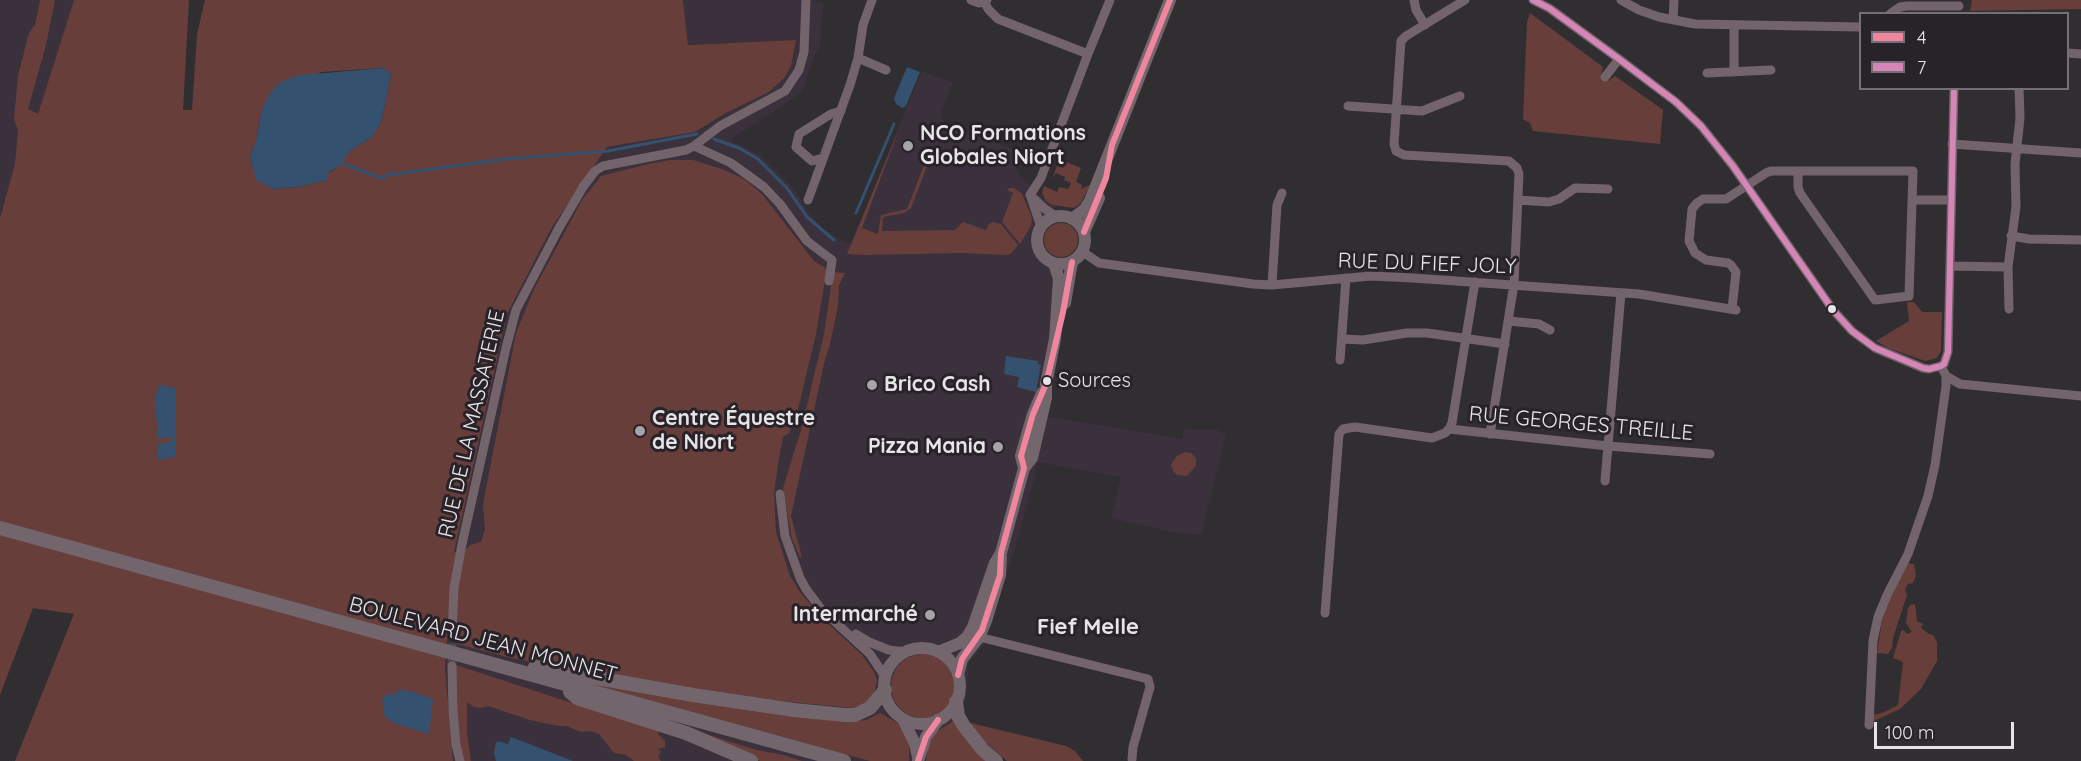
<!DOCTYPE html>
<meta charset="utf-8">
<style>
body{margin:0}
#map{position:relative;width:2081px;height:761px;overflow:hidden;background:#312e32;font-family:Quicksand,sans-serif}
canvas{display:block}
.legend{position:absolute;left:1859px;top:12px;width:210px;height:78px;box-sizing:border-box;background:#282329;border:2px solid #747075;margin:0;padding:8px 10px;list-style:none;font-size:18px;color:#e7e4e8}
.legend li{display:flex;align-items:center;gap:12px;height:30px}
.legend b{width:30px;border:2px solid #747075}
.scale{position:absolute;left:1874px;top:722px;width:140px;height:27px;box-sizing:border-box;border:3px solid #e7e4e8;border-top:0;padding-left:8px;font-size:18px;line-height:21px;white-space:nowrap;color:#e7e4e8;-webkit-text-stroke:4px #282329;paint-order:stroke}
</style>
<div id="map">
<canvas width="2081" height="761"></canvas>
<ul class="legend">
<li><b style="height:8px;background:#f0869d"></b>4</li>
<li><b style="height:8px;background:#d686b6"></b>7</li>
</ul>
<div class="scale">100 m</div>
</div>
<script>
const ctx = document.querySelector('canvas').getContext('2d');
ctx.lineJoin = 'round';
function fillPath(path, color) { ctx.fillStyle = color; ctx.fill(path, 'evenodd'); }
const shape = rows => new Path2D(rows.map(r => 'M' + r).join(''));
function strokePath(path, color, width, dash) { ctx.strokeStyle = color; ctx.lineWidth = width; ctx.lineCap = dash ? 'butt' : 'round'; ctx.setLineDash(dash || []); ctx.stroke(path); }
function drawText(font, color, halo, rows, align = 'center') {
  ctx.font = font + ' Quicksand,sans-serif'; ctx.lineWidth = 6; ctx.setLineDash([]); ctx.textBaseline = 'middle'; ctx.strokeStyle = halo; ctx.fillStyle = color; for (const [text, x, y, turn = 0] of rows) {
    ctx.save(); ctx.translate(x, y); ctx.rotate((+turn || 0) * Math.PI / 180); ctx.textAlign = isNaN(turn) ? turn : align; if (halo) ctx.strokeText(text, 0, 0); ctx.fillText(text, 0, 0); ctx.restore();
  }
}
const built = shape([
 [0,0,74,0,38,114,0,218],
 [683,0,811,0,823,3,820,48,814,56,803,90,795,97,730,140,760,155,793,188,808,211,823,229,836,237,851,244,922,71,953,83,941,111,942,119,949,125,1020,152,1016,165,1018,173,1048,203,1056,207,1036,223,1030,236,1034,253,1052,269,1055,278,1048,353,1037,415,1183,439,1183,429,1217,430,1226,435,1201,535,1172,532,1111,518,1121,477,1037,462,1035,476,1020,532,992,620,983,646,969,663,966,697,955,720,928,748,926,761,453,761,445,667,453,552,507,314,552,227,607,147,695,132,702,129,726,113,769,92,794,55,796,40,688,45]
]);
const green = shape([
 [40,0,55,0,46,45,28,109,38,114,74,0,189,0,183,110,192,110,197,34,205,0,683,0,688,45,796,40,791,66,784,78,769,92,726,113,695,132,607,147,552,227,507,314,454,552,463,552,470,545,481,542,485,530,483,504,516,333,534,289,582,200,601,176,648,164,670,160,693,160,722,169,744,179,762,194,814,261,827,269,816,334,797,413,789,433,783,437,778,464,774,494,776,532,790,576,800,592,822,618,862,655,874,672,877,680,876,686,874,693,865,704,853,708,790,702,586,673,507,657,457,644,457,625,448,628,445,667,453,761,15,761,74,614,33,608,0,695,0,218,15,164,18,130,14,119,18,76,29,33,35,25],
 [383,68,391,75,381,122,372,137,350,151,334,170,328,173,328,180,298,187,273,189,252,164,250,156,256,141,262,109,321,72],
 [1972,0,2081,0,2081,9,1970,11],
 [1530,13,1603,67,1601,75,1608,81,1615,76,1663,110,1660,144,1533,131,1530,123,1523,119,1527,22],
 [901,124,862,228,878,234,881,215,907,209,928,155,931,156,911,208,904,213,883,217,882,231,955,230,963,222,986,230,989,224,993,222,1001,224,1018,245,1012,253,1008,255,960,253,864,255,847,254],
 [1066,162,1081,168,1076,182,1082,185,1081,189,1090,185,1081,203,1074,208,1052,205,1046,201,1042,193,1044,186,1057,192,1059,187,1068,189,1071,183,1064,180,1065,177,1056,173,1052,179,1057,166,1063,168],
 [1009,188,1014,188,1022,194,1032,218,1031,226,1020,244,1002,222,1013,193,1007,190],
 '1044 240a17 17 0 1 1 34 0a17 17 0 1 1-34 0Z',
 [833,272,845,273,839,285,838,306,830,344,824,364,791,516,802,557,800,557,792,539,783,488,801,430,824,334],
 [1907,302,1914,302,1922,312,1942,312,1941,351,1937,358,1925,361,1888,348,1876,341,1909,321],
 [1185,452,1191,453,1194,456,1196,459,1196,466,1187,476,1177,475,1173,471,1171,464,1177,456],
 [1907,563,1914,564,1916,576,1913,583,1908,584,1905,589,1907,595,1893,638,1892,648,1888,654,1877,653,1883,613],
 [1915,604,1917,621,1923,624,1921,628,1929,634,1933,635,1937,642,1937,661,1921,689,1900,709,1872,722,1872,715,1882,713,1898,705,1903,662,1893,658,1901,631,1904,630,1907,634,1912,632,1906,623,1908,608,1910,605],
 '891 686a32 32 0 1 1 64 0a32 32 0 1 1-64 0Z',
 [456,665,658,731,658,734,665,741,665,747,658,749,661,752,658,757,661,761,634,761,626,755,614,753,599,734,590,731,581,732,567,726,558,726,530,720,488,706,480,708,474,707,467,702,467,733,471,761,463,761,458,735],
 [599,683,854,721,866,720,880,713,899,724,909,741,909,761,870,761,590,684],
 [955,720,990,761,926,761,928,748,936,732],
 [971,723,1066,746,1075,751,1083,761,1007,761,982,739,973,728],
 [693,730,757,750,784,755,802,761,760,761]
]);
const water = shape([
 [907,67,920,72,906,106,902,108,896,104,894,98],
 [384,68,391,75,381,122,372,137,350,151,340,165,328,173,328,180,298,187,273,189,256,180,250,156,256,141,262,109,269,95,279,83,290,78,301,75],
 [1006,356,1038,361,1038,364,1041,365,1036,392,1017,387,1019,377,1004,374],
 [159,385,175,388,176,428,175,457,158,460,157,444,166,443,171,441,171,437,158,439,155,399],
 [398,689,416,693,433,699,429,734,393,723,384,715,382,701,386,694,397,694],
 [511,737,568,759,573,761,496,761,494,753,496,743,498,741,508,744]
]);
const stream = shape([
 [714,139,739,148,758,159,787,188,807,217,834,240],
 [341,163,381,178,388,175,506,159,608,151,697,134],
 [856,213,894,124]
]);
const minorTunnel = shape([
 [452,666,452,634]
]);
const minor = shape([
 [971,0,979,3,987,0],
 [1414,0,1416,10,1425,25],
 [1465,0,1406,36,1401,41,1394,144,1396,151,1404,155,1509,161,1517,168,1519,174,1514,284,1490,434],
 [1533,0,1549,8,1619,59,1676,102,1701,126,1733,166,1833,310,1852,331,1875,348,1923,368,1929,369,1941,366],
 [1621,0,1639,10,1659,17,1695,24,1860,27],
 [984,2,989,10,998,19,1088,54,1041,178,1030,195],
 [1890,14,1900,7,1907,6,1959,6],
 [1673,20,1674,0],
 [2068,53,2081,54],
 [1088,54,1110,0],
 [858,58,886,70],
 [1734,72,1734,25],
 [1707,73,1771,70],
 [1605,77,1619,59],
 [1348,106,1422,111,1460,96],
 [1952,144,2081,153],
 [694,146,731,163,764,187,780,204,807,241,832,260,829,281],
 [823,158,812,161,796,147,799,134,831,114,841,111],
 [1030,195,1045,209,1057,217],
 [1031,197,1041,227],
 [808,200,850,85,858,58,863,25,872,0],
 [1518,200,1549,202,1559,199,1575,188,1608,189],
 [1913,200,1951,200],
 [2011,236,2029,239,2081,240],
 [1083,252,1099,263,1253,284,1272,285,1371,276,1413,278,1639,294,1736,310],
 [1950,266,2008,267,2009,309],
 [2008,267,2016,207,2015,164,2020,118,2019,88],
 [1272,285,1277,205,1282,193],
 [1732,309,1736,272,1731,265,1728,263,1706,260,1695,253,1689,241,1692,209,1697,203,1703,199,1726,199,1766,173,1771,171,1913,171,1909,296,1875,300,1800,193,1798,187,1798,171],
 [1509,321,1539,324,1550,330],
 [1342,339,1363,340,1407,333,1427,333,1505,344],
 [1340,360,1346,278],
 [1941,366,1944,364,1948,352,1954,88],
 [1946,376,1960,384,2081,396],
 [1449,429,1608,446,1710,454],
 [1605,481,1621,293],
 [780,494,785,536,800,578,806,589,821,609,870,654,886,678],
 [1325,613,1339,434,1343,429,1355,427,1432,438,1445,433,1449,429,1452,423,1475,282],
 [452,634,454,588,462,544,506,348,516,310,559,228,583,187,595,171,603,166,686,150,694,146,720,126,785,91,799,70,804,52,806,0],
 [856,634,869,642,889,650,907,652],
 [979,637,1148,679,1150,687,1133,747,1132,759],
 [452,666,453,710,456,745,460,761],
 [1869,725,1873,641,1878,617,1887,595,1908,554,1928,496,1935,465,1946,386,1946,376,1941,366]
]);
const secondary = shape([
 '1037 240a24 24 0 1 1 48 0a24 24 0 1 1-48 0Z',
 [1072,219,1085,209,1090,201,1170,0],
 [1084,232,1099,198],
 [1065,303,1072,262],
 [1024,468,1021,456,1033,414,1042,393],
 '884 686a38 38 0 1 1 76 0a38 38 0 1 1-76 0Z',
 [938,652,960,643,967,637,973,627,995,563,1001,553,1024,468,1032,458,1046,398,1046,384,1055,339,1059,279,1054,263],
 [958,675,962,659,979,637,986,621,1000,575,1001,557],
 [903,719,915,744,918,757],
 [918,761,926,737,938,720]
]);
const primary = shape([
 [0,528,844,761],
 [535,667,693,695,794,710,845,715,855,715,870,708,885,690],
 [570,692,577,698,686,733,751,761],
 [956,702,958,716,964,726,983,750,996,761]
]);
const bus1 = shape([
 [1084,232,1106,178,1112,145,1170,0],
 [958,675,962,659,982,630,1000,575,1001,553,1024,468,1021,456,1033,414,1046,384,1063,312,1072,262],
 [918,761,926,737,938,720]
]);
const bus2 = shape([
 [1533,0,1549,8,1619,59,1676,102,1701,126,1733,166,1833,310,1852,331,1875,348,1923,368,1929,369,1941,366],
 [1941,366,1944,364,1948,352,1954,88]
]);
const markers = [
 [908,146,6,"#a7a4a8"],
 [1832,309,5,"#e7e4e8"],
 [1047,381,5,"#e7e4e8"],
 [872,385,6,"#a7a4a8"],
 [640,431,6,"#a7a4a8"],
 [998,447,6,"#a7a4a8"],
 [930,615,6,"#a7a4a8"]
];
const busNames = [
 ["Sources",1058,381]
];
const poiNames = [
 ["NCO Formations",920,134],
 ["Globales Niort",920,158],
 ["Brico Cash",884,385],
 ["Centre Équestre",652,419],
 ["de Niort",652,443],
 ["Pizza Mania",986,447,"right"],
 ["Intermarché",918,615,"right"]
];
const streetNames = [
 ["RUE DU FIEF JOLY",1427,264,2],
 ["RUE DE LA MASSATERIE",472,424,-77],
 ["RUE GEORGES TREILLE",1581,424,5],
 ["BOULEVARD JEAN MONNET",483,640,15]
];
const neighbourhoodNames = [
 ["Fief Melle",1088,627]
];
fillPath(built, '#3a313c');
fillPath(green, '#673e3a');
fillPath(water, '#345170');
strokePath(stream, '#345170', 3);
strokePath(minorTunnel, '#4c494d', 9, [9, 4.5]);
strokePath(minor, '#72646a', 9);
strokePath(secondary, '#74666d', 12);
strokePath(primary, '#72656b', 14);
strokePath(bus1, '#f0869d', 6);
strokePath(bus2, '#d686b6', 6);
for (const [x, y, r, color] of markers) { const dot = new Path2D(); dot.arc(x, y, r, 0, 2 * Math.PI); ctx.fillStyle = color; ctx.fill(dot); strokePath(dot, '#282329', 2); }
drawText('20px', '#e7e4e8', '#282329', busNames, 'left');
drawText('bold 21px', '#e7e4e8', '#282329', poiNames, 'left');
drawText('21px', '#e7e4e8', '#282329', streetNames);
drawText('bold 22px', '#e7e4e8', '#282329', neighbourhoodNames);
</script>
